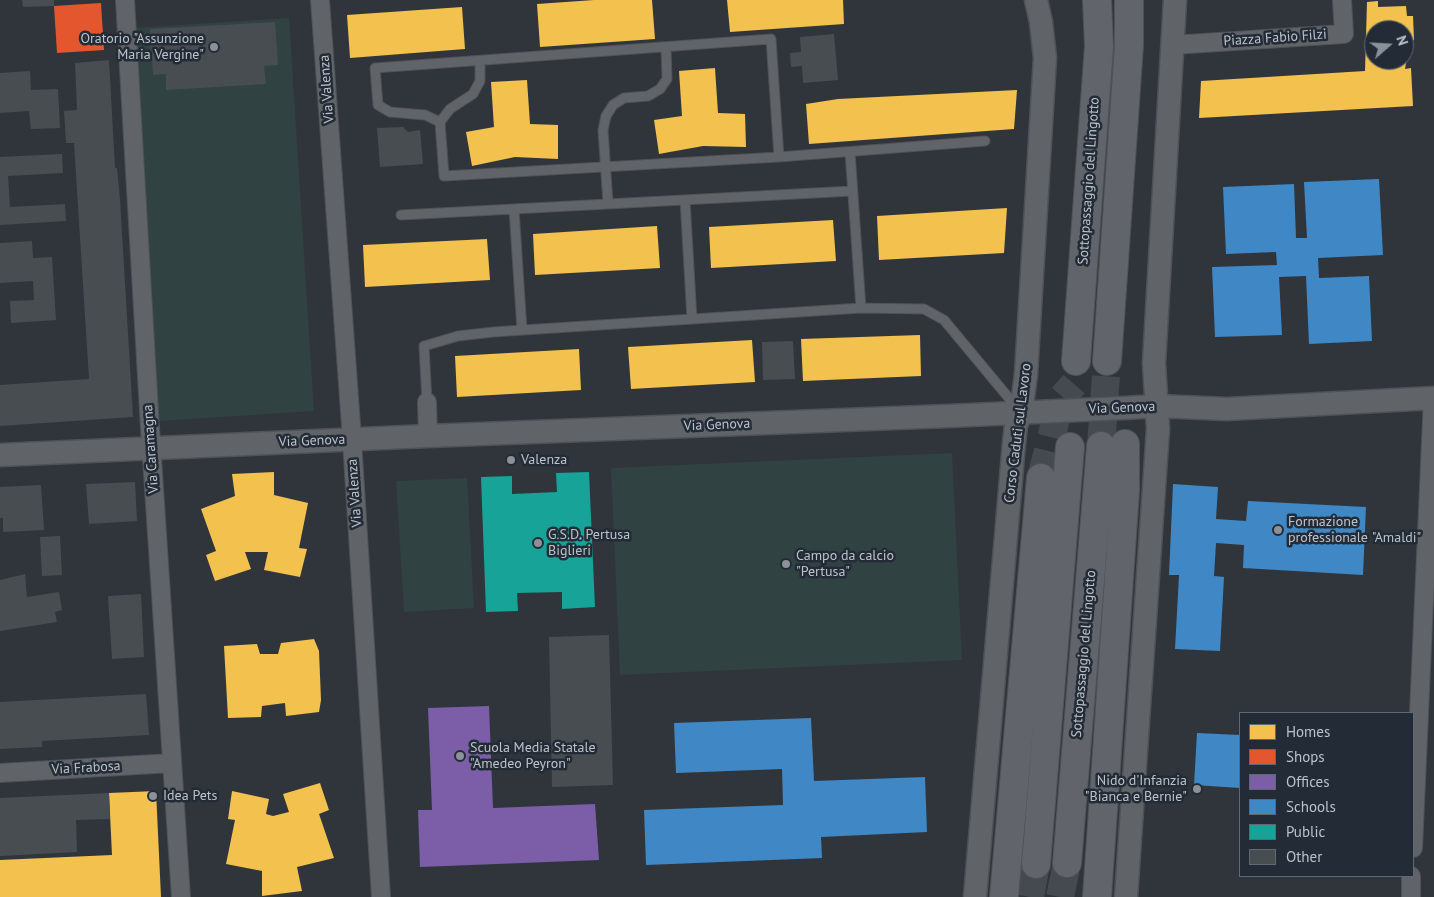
<!DOCTYPE html>
<style>
body{margin:0}
#map{position:relative;width:1434px;height:897px;overflow:hidden;background:#30353b;font-family:"PT Sans",sans-serif}
canvas{display:block}
.legend{position:absolute;left:1239px;top:712px;width:175px;height:165px;box-sizing:border-box;background:#232c36;border:1px solid #606871;margin:0;padding:6px 9px;list-style:none;font-size:15px;color:#bbc2ca}
.legend li{display:flex;align-items:center;gap:10px;height:25px}
.legend b{width:25px;border:1px solid #606871}
.north{position:absolute;left:1364px;top:20px;width:50px;height:50px;box-sizing:border-box;background:#232c36;border:1px solid #606871;border-radius:50%;rotate:71deg;font-size:14px;font-weight:700;line-height:20px;text-align:center;color:#bbc2ca}
.north::after{content:'';display:block;margin:auto;width:18px;height:22px;background:#8a9198;clip-path:polygon(50% 0,100% 100%,50% 72%,0 100%)}
</style>
<div id="map">
<canvas width="1434" height="897"></canvas>
<ul class="legend">
<li><b style="height:14px;background:#f2c14e"></b>Homes</li>
<li><b style="height:14px;background:#e4572e"></b>Shops</li>
<li><b style="height:14px;background:#7b5ea7"></b>Offices</li>
<li><b style="height:14px;background:#3f88c5"></b>Schools</li>
<li><b style="height:14px;background:#17a398"></b>Public</li>
<li><b style="height:14px;background:#484d52"></b>Other</li>
</ul>
<div class="north">N</div>
</div>
<script>
const ctx = document.querySelector('canvas').getContext('2d');
ctx.lineJoin = 'round';
function fillPath(path, color) { ctx.fillStyle = color; ctx.fill(path, 'evenodd'); }
const shape = rows => new Path2D(rows.map(r => 'M' + r).join(''));
function strokePath(path, color, width, dash) { ctx.strokeStyle = color; ctx.lineWidth = width; ctx.lineCap = dash ? 'butt' : 'round'; ctx.setLineDash(dash || []); ctx.stroke(path); }
function drawText(font, color, halo, rows, align = 'center') {
  ctx.font = font + ' "PT Sans",sans-serif'; ctx.lineWidth = 5; ctx.setLineDash([]); ctx.textBaseline = 'middle'; ctx.strokeStyle = halo; ctx.fillStyle = color; for (const [text, x, y, turn = 0] of rows) {
    ctx.save(); ctx.translate(x, y); ctx.rotate((+turn || 0) * Math.PI / 180); ctx.textAlign = isNaN(turn) ? turn : align; if (halo) ctx.strokeText(text, 0, 0); ctx.fillText(text, 0, 0); ctx.restore();
  }
}
const green = shape([
 [289,18,314,411,158,421,133,28],
 [952,453,962,660,620,675,611,468],
 [467,478,474,608,404,612,396,481]
]);
const homes = shape([
 [594,0,652,0,655,39,540,47,537,4],
 [727,0,843,0,844,24,730,32],
 [1378,1,1378,7,1406,6,1407,16,1413,16,1414,40,1410,40,1405,69,1411,68,1413,106,1199,118,1201,81,1365,71,1367,2],
 [1374,30,1404,30,1404,60,1374,60],
 [462,7,465,49,350,58,347,15],
 [715,68,718,113,745,114,746,147,703,146,659,154,654,120,682,116,679,71],
 [527,80,530,124,558,125,558,159,515,157,472,166,466,132,494,127,491,82],
 [1017,90,1014,129,809,144,806,104,838,99],
 [1007,208,1004,253,879,260,877,216],
 [833,220,836,261,711,268,709,227],
 [657,226,660,268,535,275,533,234],
 [487,239,490,280,365,287,363,245],
 [920,335,921,376,803,381,801,339],
 [752,340,755,382,631,389,628,347],
 [579,349,581,390,457,397,455,356],
 [274,472,274,495,308,503,299,548,307,549,300,577,264,570,268,552,245,552,251,569,215,581,206,555,216,551,201,509,235,496,232,474],
 [314,639,319,651,321,700,319,712,286,716,285,703,262,706,261,717,228,718,224,646,257,644,260,654,278,654,281,643],
 [320,783,329,810,319,814,334,858,297,867,302,891,262,896,262,871,226,864,235,820,228,819,232,791,269,799,266,814,273,816,289,812,283,794],
 [156,791,161,897,0,897,0,860,112,855,109,793]
]);
const shops = shape([
 [101,3,104,50,57,53,54,6]
]);
const offices = shape([
 [489,706,493,808,595,804,599,860,420,867,418,810,432,810,428,708]
]);
const schools = shape([
 [1379,179,1383,255,1318,258,1319,278,1369,276,1372,341,1309,344,1306,276,1279,277,1282,335,1215,337,1212,267,1277,265,1276,252,1226,254,1223,187,1294,184,1296,238,1307,238,1304,182],
 [1173,484,1218,487,1216,519,1246,521,1248,501,1366,507,1363,575,1243,568,1244,545,1216,543,1214,576,1224,577,1220,651,1175,649,1179,575,1169,575],
 [811,718,814,781,925,777,927,832,821,837,822,858,646,865,644,810,783,805,782,769,676,773,674,723],
 [1197,733,1240,735,1240,788,1194,785]
]);
const public = shape([
 [589,472,595,607,562,609,562,592,517,593,518,611,486,612,481,477,512,476,512,494,557,492,556,473]
]);
const building = shape([
 [22,0,54,0,54,6,23,7],
 [275,22,278,65,264,66,266,84,166,90,166,74,153,75,150,29],
 [834,34,838,80,803,83,802,66,791,67,790,53,801,52,800,37],
 [109,60,115,168,117,168,120,199,133,417,0,426,0,385,89,379,74,143,66,143,64,111,77,110,75,63],
 [30,71,31,90,58,89,60,128,31,129,29,111,0,113,0,73],
 [403,127,408,132,420,130,423,164,380,167,377,128],
 [62,154,63,173,8,176,10,207,65,204,66,221,0,225,0,157],
 [32,241,33,258,52,257,56,320,11,323,10,301,34,300,33,281,0,283,0,243],
 [793,341,795,379,763,380,762,342],
 [135,482,137,521,89,524,86,484],
 [41,485,44,530,3,532,3,518,0,518,0,487],
 [60,536,62,575,42,576,40,537],
 [25,574,27,597,59,592,62,610,55,612,57,622,0,631,0,580],
 [141,594,144,657,112,659,108,596],
 [609,635,613,785,552,787,549,637],
 [146,694,149,735,42,741,42,747,0,749,0,702],
 [109,793,110,819,76,820,77,852,0,856,0,798]
]);
const primaryTunnel = shape([
 [1101,446,1107,361],
 [1041,478,1061,399,1074,384],
 [1030,897,1036,864],
 [1060,897,1067,863]
]);
const service = shape([
 [440,122,450,109,473,94,480,81,480,62],
 [779,157,444,176,440,122,425,115,390,112,378,105,375,68,771,39,779,157,985,141],
 [685,200,692,319],
 [608,203,603,130,606,116,613,105,624,98,648,96,660,89,667,79,666,47],
 [514,209,522,330],
 [401,215,852,191],
 [861,308,924,309,944,320,1018,409],
 [427,402,424,346,458,336,493,332,861,308,850,152]
]);
const minor = shape([
 [125,0,150,428,181,897],
 [320,0,351,425,381,897],
 [1172,45,1344,34,1342,0],
 [427,402,428,436],
 [0,773,172,763],
 [1413,848,1433,398],
 [1411,897,1411,876]
]);
const tertiary = shape([
 [0,455,428,436,948,416,1124,408,1158,406,1227,409,1434,398],
 [975,897,1014,443,1016,425,1021,413,1026,374,1045,58,1041,22,1036,0],
 [1126,897,1158,429,1154,363,1175,0]
]);
const primary = shape([
 [1076,361,1099,46,1097,0],
 [1107,361,1129,45,1129,0],
 [1067,863,1101,446],
 [1036,864,1070,447],
 [1004,897,1041,478],
 [1097,897,1125,491,1125,444]
]);
const markers = [
 [214,47,5,"#8a9198"],
 [511,460,5,"#8a9198"],
 [1278,530,5,"#8a9198"],
 [538,543,5,"#8a9198"],
 [786,564,5,"#8a9198"],
 [460,756,5,"#8a9198"],
 [1197,789,5,"#8a9198"],
 [153,796,5,"#8a9198"]
];
const streetNames = [
 ["Piazza Fabio Filzi",1275,38,-4],
 ["Via Valenza",327,89,-94],
 ["Sottopassaggio del Lingotto",1089,181,-86],
 ["Via Genova",1122,408,-2],
 ["Via Genova",717,425,-2],
 ["Corso Caduti sul Lavoro",1018,433,-83],
 ["Via Genova",312,441,-2],
 ["Via Caramagna",151,449,-94],
 ["Via Valenza",355,493,-94],
 ["Sottopassaggio del Lingotto",1084,654,-85],
 ["Via Frabosa",86,768,-3]
];
const poiNames = [
 ["Oratorio \"Assunzione",204,39,"right"],
 ["Maria Vergine\"",204,55,"right"],
 ["Valenza",521,460],
 ["Formazione",1288,522],
 ["professionale \"Amaldi\"",1288,538],
 ["G.S.D. Pertusa",548,535],
 ["Biglieri",548,551],
 ["Campo da calcio",796,556],
 ["\"Pertusa\"",796,572],
 ["Scuola Media Statale",470,748],
 ["\"Amedeo Peyron\"",470,764],
 ["Nido d'Infanzia",1187,781,"right"],
 ["\"Bianca e Bernie\"",1187,797,"right"],
 ["Idea Pets",163,796]
];
fillPath(green, '#304242');
fillPath(homes, '#f2c14e');
fillPath(shops, '#e4572e');
fillPath(offices, '#7b5ea7');
fillPath(schools, '#3f88c5');
fillPath(public, '#17a398');
fillPath(building, '#484d52');
strokePath(primaryTunnel, '#454a50', 28, [28, 14]);
strokePath(service, '#4e5156', 11);
strokePath(minor, '#4e5156', 20);
strokePath(tertiary, '#4e5156', 25);
strokePath(primary, '#4d5257', 30);
strokePath(service, '#606468', 9);
strokePath(minor, '#606468', 18);
strokePath(tertiary, '#606468', 22);
strokePath(primary, '#61656b', 28);
for (const [x, y, r, color] of markers) { const dot = new Path2D(); dot.arc(x, y, r, 0, 2 * Math.PI); ctx.fillStyle = color; ctx.fill(dot); strokePath(dot, '#232c36', 2); }
drawText('14px', '#bbc2ca', '#232c36', streetNames);
drawText('14px', '#bbc2ca', '#232c36', poiNames, 'left');
</script>
